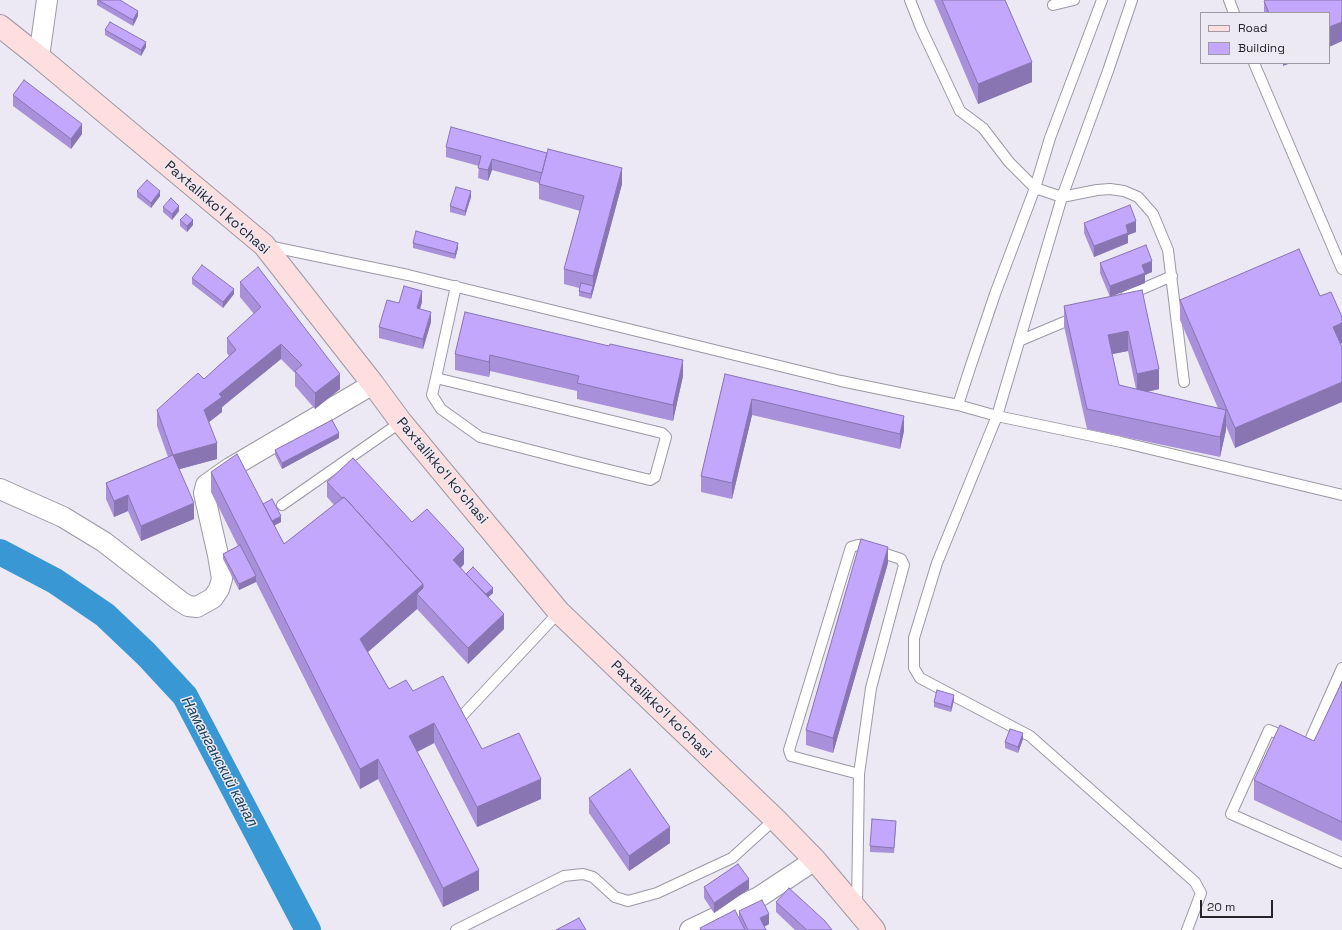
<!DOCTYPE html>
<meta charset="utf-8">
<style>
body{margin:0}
#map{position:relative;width:1342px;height:930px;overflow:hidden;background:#ece9f5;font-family:"Space Grotesk",sans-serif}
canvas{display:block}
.legend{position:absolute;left:1200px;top:12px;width:130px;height:52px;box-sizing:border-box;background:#ece9f5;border:1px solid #9d9aa3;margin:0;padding:5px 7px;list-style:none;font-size:12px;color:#262429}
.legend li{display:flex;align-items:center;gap:8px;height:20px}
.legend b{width:20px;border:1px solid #9d9aa3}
.scale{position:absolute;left:1200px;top:900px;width:73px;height:18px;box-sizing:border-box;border:2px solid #262429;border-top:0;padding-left:5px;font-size:12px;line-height:14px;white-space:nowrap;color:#262429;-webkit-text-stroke:3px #ece9f5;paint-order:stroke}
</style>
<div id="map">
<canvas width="1342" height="930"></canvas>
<ul class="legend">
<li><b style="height:5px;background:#fedede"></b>Road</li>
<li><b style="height:11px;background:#c3a7fd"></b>Building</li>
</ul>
<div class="scale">20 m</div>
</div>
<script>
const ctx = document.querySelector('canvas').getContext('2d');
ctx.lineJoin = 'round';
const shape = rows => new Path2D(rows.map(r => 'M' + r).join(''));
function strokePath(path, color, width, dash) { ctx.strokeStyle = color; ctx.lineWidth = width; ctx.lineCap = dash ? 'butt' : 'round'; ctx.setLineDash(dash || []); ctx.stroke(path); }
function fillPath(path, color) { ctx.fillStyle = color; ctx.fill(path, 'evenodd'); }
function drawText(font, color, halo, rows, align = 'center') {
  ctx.font = font + ' "Space Grotesk",sans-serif'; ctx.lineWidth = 3; ctx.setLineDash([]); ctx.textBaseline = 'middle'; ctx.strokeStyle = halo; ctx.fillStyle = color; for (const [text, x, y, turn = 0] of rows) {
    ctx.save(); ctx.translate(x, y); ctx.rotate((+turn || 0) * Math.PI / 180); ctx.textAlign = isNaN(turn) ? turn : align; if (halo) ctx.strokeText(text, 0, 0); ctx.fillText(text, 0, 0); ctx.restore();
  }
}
const canal = shape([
 [0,552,55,581,105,615,146,654,185,696,308,930]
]);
const lane = shape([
 [910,0,921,28,960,111,983,128,1009,162,1035,188,1062,197,1097,190,1110,189,1124,191,1138,197,1153,214,1168,250,1184,382],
 [1132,0,1108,71,1062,197,997,416,937,563,914,638,914,668,920,678,1030,736,1195,882,1201,893,1187,930],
 [1229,0,1234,13],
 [1053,5,1074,0],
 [1254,63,1342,269],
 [268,246,408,275,841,381,958,405,997,416,1121,442,1342,495],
 [1126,296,1172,276],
 [1019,341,1076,317],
 [436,378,662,433,666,437,655,477,650,480,573,461,480,437,441,409,432,395,436,378,456,286],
 [958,405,969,371,995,294,1035,188,1050,138,1102,0],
 [282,505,401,422],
 [462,716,559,612],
 [1288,738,1269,730,1231,814,1342,863],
 [1303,745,1307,747,1342,668],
 [857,905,859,774,871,688,904,565,901,559,858,545,851,547,789,750,791,756,859,774],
 [456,930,564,876,583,874,593,877,615,897,628,901,657,893,732,858,775,819]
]);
const street = shape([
 [39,57,47,0],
 [0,489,63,517,104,542,180,601,188,606,197,607,213,598,219,589,222,579,218,555,204,493,206,485,230,468,373,384],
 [690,930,759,897,815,860]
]);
const secondary = shape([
 [0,26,39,57,264,245,373,384,401,422,559,612,775,819,815,860,874,930]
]);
const wall = shape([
 [97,0,120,0,138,16,133,26,97,5],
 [934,0,1005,0,1032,82,978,104],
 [1342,0,1342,41,1329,47,1329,13,1264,13,1264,1],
 [105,30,146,47,141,56,105,35],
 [13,95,82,134,71,149,13,106],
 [446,147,622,184,591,299,579,296,579,288,564,284,564,269,580,211,539,199,539,183,492,170,488,181,478,178,479,166,446,157],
 [137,191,160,196,151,208,137,197],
 [471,197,465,216,450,212,450,206],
 [163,207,179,211,172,220,163,212],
 [180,220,193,225,187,232,180,226],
 [1084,223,1136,232,1128,235,1128,243,1094,257,1084,233],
 [413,243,458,248,455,259,413,248],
 [1100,263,1152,272,1145,275,1145,283,1112,296,1159,389,1147,392,1218,408,1180,320,1180,300,1320,296,1342,317,1342,343,1341,344,1235,448,1226,426,1226,430,1220,457,1087,429,1064,326,1064,306,1110,297,1100,273],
 [1128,351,1136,389,1119,385,1112,354],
 [192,278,234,294,223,308,192,284],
 [240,282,340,389,315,409,295,386,295,373,281,359,222,407,222,412,209,422,217,459,179,469,194,519,141,541,128,511,114,517,106,499,106,483,168,457,157,426,157,410,204,379,229,356,227,353,227,338,254,314,240,297],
 [422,302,420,309,431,322,423,349,379,338,379,327,399,303],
 [465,312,683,376,673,421,577,399,577,391,490,371,489,377,455,370,455,354],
 [725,374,904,431,900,449,752,415,732,499,701,492,701,476],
 [339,438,282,469,275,455,275,450],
 [211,472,263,504,281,522,274,525,284,544,334,505,327,497,327,482,412,522,464,564,461,568,466,574,493,593,488,597,504,629,468,664,417,609,368,652,389,689,413,691,482,749,541,799,477,827,434,743,417,752,479,890,443,907,378,779,360,789,256,582,239,590,223,559,223,554,238,546,211,492],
 [888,563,833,753,806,745,806,730],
 [1342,682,1342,841,1254,800,1254,780,1314,741],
 [954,700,951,712,934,707,934,702],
 [1023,739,1018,753,1005,748,1005,742],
 [589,798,670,843,629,871,589,813],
 [896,826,894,853,870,852,870,846],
 [704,887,749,889,714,913,704,898],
 [776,902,832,930,795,930,776,912],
 [739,911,769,924,764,927,766,930,700,930,700,928,739,918]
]);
const shadedWall = shape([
 [138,11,138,16,133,26,133,20],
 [1342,22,1342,41,1329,47,1329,27],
 [146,42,146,47,141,56,141,50],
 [1032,62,1032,82,978,104,978,84],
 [1283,63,1291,63,1283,66],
 [82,124,82,134,71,149,71,139],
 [492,159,492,170,488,181,488,170],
 [622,168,622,184,593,292,593,276],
 [160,191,160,196,151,208,151,203],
 [471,191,471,197,465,216,465,211],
 [179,206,179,211,172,220,172,214],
 [193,220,193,225,187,232,187,226],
 [1136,221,1136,232,1128,235,1128,243,1094,257,1094,246,1126,225],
 [458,243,458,248,455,259,455,254],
 [1152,261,1152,272,1145,275,1145,283,1110,297,1110,286,1142,265],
 [593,286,593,292,591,299,591,294],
 [234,289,234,294,223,308,223,302],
 [422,291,422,302,417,318,417,308],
 [431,312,431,322,423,349,423,339],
 [1342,323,1342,343,1333,347,1333,327],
 [1128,331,1128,351,1108,355,1108,335],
 [281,344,281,359,222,407,222,412,204,426,204,410,219,394],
 [490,355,490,371,489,377,489,362],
 [683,360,683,376,673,421,673,405],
 [1159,369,1159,389,1137,394,1137,374],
 [340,374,340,389,315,409,315,393],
 [1342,382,1342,402,1235,448,1235,428],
 [752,399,752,415,732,499,732,483],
 [1226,410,1226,430,1220,457,1220,437],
 [904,416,904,431,900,449,900,434],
 [339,433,339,438,282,469,282,463],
 [217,443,217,459,173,471,173,455],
 [128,495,128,511,114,517,114,501],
 [194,503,194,519,141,541,141,526],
 [281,516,281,522,270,528,270,522],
 [888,547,888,563,833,753,833,738],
 [464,549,464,564,453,575,453,560],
 [256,576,256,582,239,590,239,584],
 [423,584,423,600,417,594,417,609,360,659,360,639],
 [493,588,493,593,481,604,481,599],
 [504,614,504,629,468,664,468,648],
 [954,695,954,700,951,712,951,707],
 [434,723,434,743,409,756,409,736],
 [1023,733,1023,739,1018,753,1018,747],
 [378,759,378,779,360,789,360,769],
 [541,779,541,799,477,827,477,807],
 [670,827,670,843,629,871,629,856],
 [479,870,479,890,443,907,443,888],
 [749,879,749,889,714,913,714,903],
 [769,914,769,924,760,929,760,918]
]);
const building = shape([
 [98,0,120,0,138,11,133,20,98,0],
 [942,0,1005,0,1032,62,978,84,942,0],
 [1266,0,1342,0,1342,22,1329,27,1329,13,1269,13,1264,1,1266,0],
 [110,22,146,42,141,50,105,30,110,22],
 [24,80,82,124,71,139,13,95,24,80],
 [451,127,547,153,542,173,492,159,488,170,478,168,481,156,446,147,451,127],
 [548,149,622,168,593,276,564,269,584,196,539,184,548,149],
 [147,180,160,191,151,203,137,191,147,180],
 [456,187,471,191,465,211,450,206,456,187],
 [171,198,179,206,172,214,163,207,171,198],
 [1130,205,1136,221,1126,225,1128,233,1094,246,1084,223,1130,205],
 [186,214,193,220,187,226,180,220,186,214],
 [416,231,458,243,455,254,413,243,416,231],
 [1146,245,1152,261,1142,265,1145,273,1110,286,1100,263,1146,245],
 [1299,249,1320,296,1331,292,1342,317,1342,323,1333,327,1342,347,1342,382,1235,428,1180,300,1299,249],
 [202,265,234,289,223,302,192,278,202,265],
 [258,267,340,374,315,393,295,371,302,365,281,344,219,394,222,397,204,410,217,443,173,455,157,410,198,373,204,379,236,350,227,338,261,307,240,282,258,267],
 [581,283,593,286,591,294,579,291,581,283],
 [404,286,422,291,417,308,431,312,423,339,379,327,387,300,399,303,404,286],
 [1142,290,1159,369,1137,374,1128,331,1108,335,1119,385,1226,410,1220,437,1087,409,1064,306,1142,290],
 [465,312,609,346,610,344,683,360,673,405,577,383,579,376,490,355,489,362,455,354,465,312],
 [725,374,904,416,900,434,752,399,732,483,701,476,725,374],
 [332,420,339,433,282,463,275,450,332,420],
 [237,454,284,544,344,497,423,584,360,639,389,689,406,680,413,691,443,676,482,749,519,733,541,779,477,807,434,723,409,736,479,870,443,888,378,759,360,769,211,472,237,454],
 [173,455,194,503,141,526,128,495,114,501,106,483,173,455],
 [353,458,412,522,427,509,464,549,453,560,504,614,468,648,417,594,423,588,423,584,344,497,342,498,327,482,353,458],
 [272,499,281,516,272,521,263,504,272,499],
 [861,539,888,547,833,738,806,730,861,539],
 [240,545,256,576,239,584,223,554,240,545],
 [473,567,493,588,486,594,466,574,473,567],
 [1342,682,1342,822,1254,780,1280,725,1314,741,1342,682],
 [937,690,954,695,951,707,934,702,937,690],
 [1010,729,1023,733,1018,747,1005,742,1010,729],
 [630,769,670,827,629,856,589,798,630,769],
 [872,819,896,821,894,848,870,846,872,819],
 [738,864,749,879,714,903,704,887,738,864],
 [789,888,825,921,832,930,807,930,776,902,789,888],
 [762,900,769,914,760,918,766,930,748,930,739,911,762,900],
 [735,910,745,930,701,930,700,928,735,910],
 [579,918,586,930,556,930,579,918]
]);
const streetNames = [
 ["Paxtalikkoʻl koʻchasi",217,208,41],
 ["Paxtalikkoʻl koʻchasi",442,471,50],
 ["Paxtalikkoʻl koʻchasi",661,710,44]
];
const waterNames = [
 ["Наманганский канал",219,762,62]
];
strokePath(canal, '#3998d3', 26);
strokePath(lane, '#9c98a4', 12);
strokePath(street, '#9c98a4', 22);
strokePath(secondary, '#9c98a4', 24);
strokePath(lane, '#fff', 10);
strokePath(street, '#fff', 20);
strokePath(secondary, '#fedede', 22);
fillPath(wall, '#a890da');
fillPath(shadedWall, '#8875b1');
fillPath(building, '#c3a7fd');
strokePath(building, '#8875b1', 1);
drawText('14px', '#262429', '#ece9f5', streetNames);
drawText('italic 15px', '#1a415a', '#ece9f5', waterNames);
</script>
